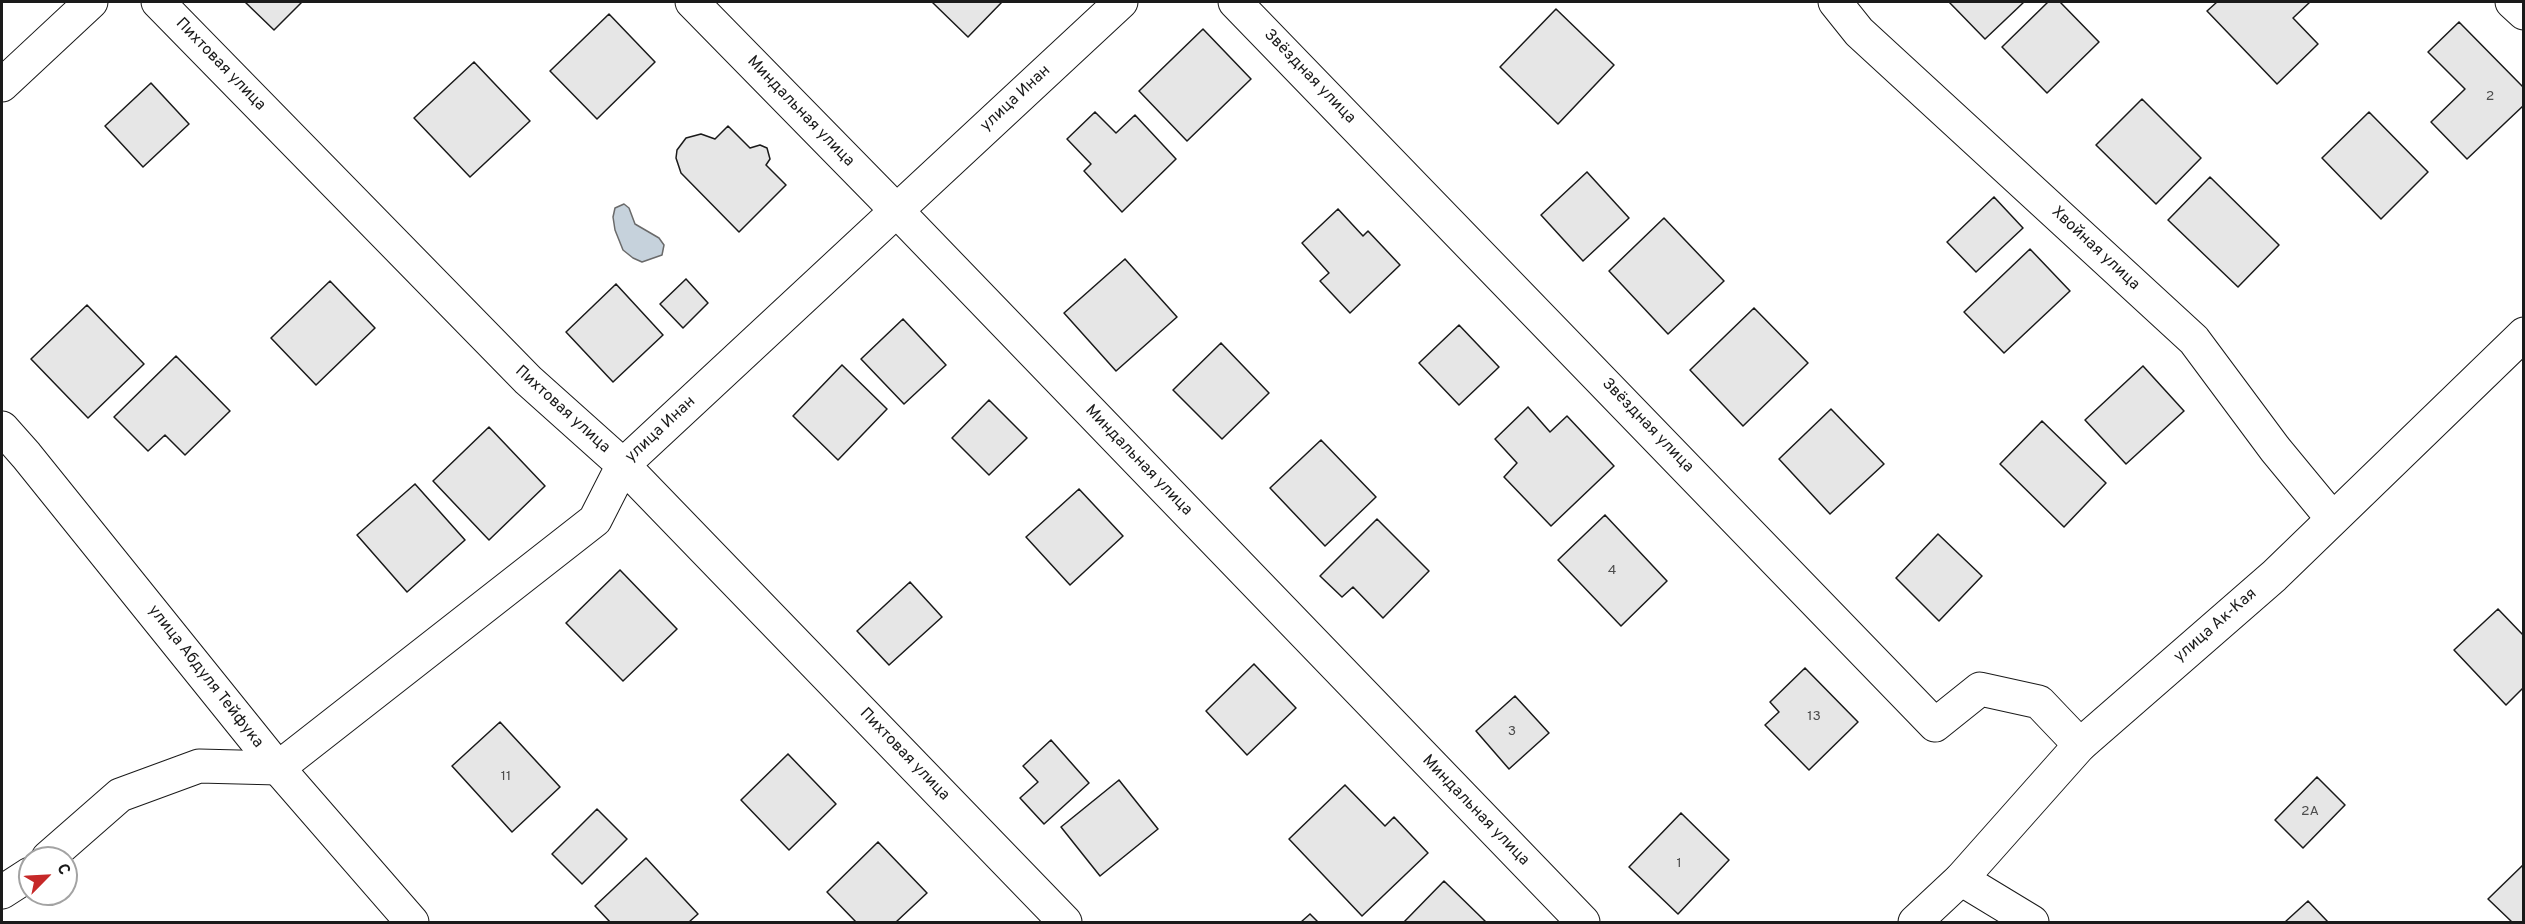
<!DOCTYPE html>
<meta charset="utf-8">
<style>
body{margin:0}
#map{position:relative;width:2525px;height:924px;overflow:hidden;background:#fff;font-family:Overpass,sans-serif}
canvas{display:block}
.frame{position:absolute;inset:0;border:3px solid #1a1a1a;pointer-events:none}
.north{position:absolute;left:18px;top:846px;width:60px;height:60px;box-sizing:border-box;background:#fff;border:2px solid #a3a3a3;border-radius:50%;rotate:66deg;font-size:16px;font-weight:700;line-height:24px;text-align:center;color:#1a1a1a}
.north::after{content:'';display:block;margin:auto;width:21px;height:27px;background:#c62828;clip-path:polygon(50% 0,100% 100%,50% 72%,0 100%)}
</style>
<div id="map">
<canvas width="2525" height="924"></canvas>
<div class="frame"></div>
<div class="north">С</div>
</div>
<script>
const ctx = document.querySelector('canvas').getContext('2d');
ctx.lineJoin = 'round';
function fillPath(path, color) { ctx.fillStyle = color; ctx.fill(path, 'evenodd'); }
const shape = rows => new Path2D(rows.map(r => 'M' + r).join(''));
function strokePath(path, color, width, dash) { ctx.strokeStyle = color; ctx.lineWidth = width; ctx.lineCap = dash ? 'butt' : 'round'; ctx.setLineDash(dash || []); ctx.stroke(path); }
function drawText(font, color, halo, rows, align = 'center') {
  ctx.font = font + ' Overpass,sans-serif'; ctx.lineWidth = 4.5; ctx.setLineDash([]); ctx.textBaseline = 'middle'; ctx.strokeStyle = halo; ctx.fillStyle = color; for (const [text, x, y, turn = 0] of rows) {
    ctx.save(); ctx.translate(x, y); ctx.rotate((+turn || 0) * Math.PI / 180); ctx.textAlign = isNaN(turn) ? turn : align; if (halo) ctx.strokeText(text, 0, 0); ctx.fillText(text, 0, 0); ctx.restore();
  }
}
const water = shape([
 [624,204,629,208,635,224,659,238,664,245,662,255,642,262,633,258,623,250,615,230,613,217,615,208,624,204]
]);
const building = shape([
 [245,2,302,2,274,30,245,2],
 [932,2,1002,2,968,37,932,2],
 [1949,2,2024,2,1985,39,1949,2],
 [2048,2,2060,2,2099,42,2047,93,2002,47,2048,2],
 [2217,2,2310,2,2293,18,2318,44,2277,84,2207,11,2217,2],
 [1556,9,1614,65,1558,124,1500,67,1556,9],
 [609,14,655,62,597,119,550,71,609,14],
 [2459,22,2524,88,2524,105,2467,159,2431,122,2465,89,2428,52,2459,22],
 [1203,29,1251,79,1187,141,1139,91,1203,29],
 [474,62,530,121,470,177,414,118,474,62],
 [151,83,189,124,143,167,105,126,151,83],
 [2142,99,2201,158,2156,204,2096,145,2142,99],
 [1095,112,1116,133,1135,115,1176,159,1122,212,1084,171,1091,164,1067,139,1095,112],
 [2369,112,2428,172,2381,219,2322,158,2369,112],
 [728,126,750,148,760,145,767,148,770,159,766,165,786,185,739,232,681,173,676,158,677,150,686,138,701,134,715,139,728,126],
 [1587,172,1629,218,1583,261,1541,215,1587,172],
 [2210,177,2279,245,2238,287,2168,220,2210,177],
 [1994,197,2023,228,1976,272,1947,242,1994,197],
 [1338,209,1363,236,1368,231,1400,265,1350,313,1320,281,1329,273,1302,243,1338,209],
 [1664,218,1724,281,1668,334,1609,271,1664,218],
 [2030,249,2070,291,2004,353,1964,312,2030,249],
 [1125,259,1177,317,1116,371,1064,313,1125,259],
 [686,279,708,303,683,328,660,304,686,279],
 [330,281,375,328,316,385,271,338,330,281],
 [616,284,663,335,613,382,566,332,616,284],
 [87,305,144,364,88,418,31,359,87,305],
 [1754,308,1808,363,1743,426,1690,370,1754,308],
 [903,319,946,365,904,404,861,359,903,319],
 [1459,325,1499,367,1459,405,1419,363,1459,325],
 [1221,343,1269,393,1222,439,1173,390,1221,343],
 [176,356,230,411,185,455,165,435,148,451,114,417,176,356],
 [842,365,887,409,838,460,793,416,842,365],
 [2143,366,2184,411,2126,464,2085,420,2143,366],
 [989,400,1027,438,989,475,952,438,989,400],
 [1528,407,1550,432,1567,416,1614,466,1551,526,1504,477,1517,463,1495,439,1528,407],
 [1831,409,1884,464,1830,514,1779,459,1831,409],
 [2042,421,2106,483,2064,527,2000,464,2042,421],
 [489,427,545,486,489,540,433,481,489,427],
 [1321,440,1376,497,1325,546,1270,488,1321,440],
 [415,484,465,540,407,592,357,535,415,484],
 [1079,489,1123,536,1070,585,1026,537,1079,489],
 [1605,515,1667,581,1621,626,1558,560,1605,515],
 [1377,519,1429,571,1383,618,1353,587,1342,597,1320,576,1377,519],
 [1938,534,1982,576,1939,621,1896,578,1938,534],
 [620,570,677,629,623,681,566,623,620,570],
 [910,582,942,617,889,665,857,631,910,582],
 [2498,609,2524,636,2524,687,2506,705,2454,650,2498,609],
 [1254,664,1296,708,1247,755,1206,711,1254,664],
 [1805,668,1858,722,1809,770,1765,725,1779,712,1770,702,1805,668],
 [1515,696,1549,733,1509,769,1476,731,1515,696],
 [500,722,560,787,512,832,452,766,500,722],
 [1051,740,1089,783,1044,824,1020,798,1038,782,1023,766,1051,740],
 [788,754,836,804,789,850,741,800,788,754],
 [2317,777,2345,805,2303,848,2275,820,2317,777],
 [1119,780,1158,829,1100,876,1061,827,1119,780],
 [1345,785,1385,826,1394,817,1428,853,1362,916,1289,839,1345,785],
 [597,809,627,839,582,884,552,854,597,809],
 [1681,813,1729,860,1678,914,1629,867,1681,813],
 [878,842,927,893,896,922,856,922,827,892,878,842],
 [646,858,698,914,689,922,610,922,595,906,646,858],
 [2524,864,2524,922,2512,922,2488,899,2524,864],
 [1444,881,1486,922,1404,922,1444,881],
 [2308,901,2328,922,2285,922,2308,901],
 [1310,914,1318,922,1301,922,1310,914]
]);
const minor = shape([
 [158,2,528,380,623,465,1065,922],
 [692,2,896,210,1583,922],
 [1235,2,1935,725,1980,689,2039,702,2080,745],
 [1835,2,1859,32,2194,340,2275,449,2332,518],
 [2512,2,2524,13],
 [2,85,91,2],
 [48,858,120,795,199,766,278,768,595,520,623,465,1121,2],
 [1961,879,2032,922],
 [2,892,30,874]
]);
const tertiary = shape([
 [2,428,26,455,278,768,412,922]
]);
const secondary = shape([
 [1915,922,1961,879,2080,745,2274,576,2524,334]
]);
const numberNames = [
 ["2",2490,97],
 ["4",1612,571],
 ["13",1814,717],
 ["3",1512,732],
 ["11",506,777],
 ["2А",2310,812],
 ["1",1679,864]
];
const streetNames = [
 ["Пихтовая улица",220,65,46],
 ["Звёздная улица",1309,77,46],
 ["улица Инан",1016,99,-43],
 ["Миндальная улица",800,112,46],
 ["Хвойная улица",2095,249,43],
 ["Пихтовая улица",562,410,42],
 ["Звёздная улица",1647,426,46],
 ["улица Инан",661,430,-43],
 ["Миндальная улица",1138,461,46],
 ["улица Ак-Кая",2216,626,-41],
 ["улица Абдуля Тейфука",205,677,52],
 ["Пихтовая улица",904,755,46],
 ["Миндальная улица",1475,811,46]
];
fillPath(water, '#c6d2dc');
strokePath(water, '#6a6a6a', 1.5);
fillPath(building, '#e6e6e6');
strokePath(building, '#1a1a1a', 1.5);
strokePath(minor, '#1a1a1a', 35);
strokePath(tertiary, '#1a1a1a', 35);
strokePath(secondary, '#1a1a1a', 35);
strokePath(minor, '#fff', 33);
strokePath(tertiary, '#fff', 33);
strokePath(secondary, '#fff', 33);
drawText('14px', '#4d4d4d', null, numberNames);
drawText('16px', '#1a1a1a', '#fff', streetNames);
</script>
